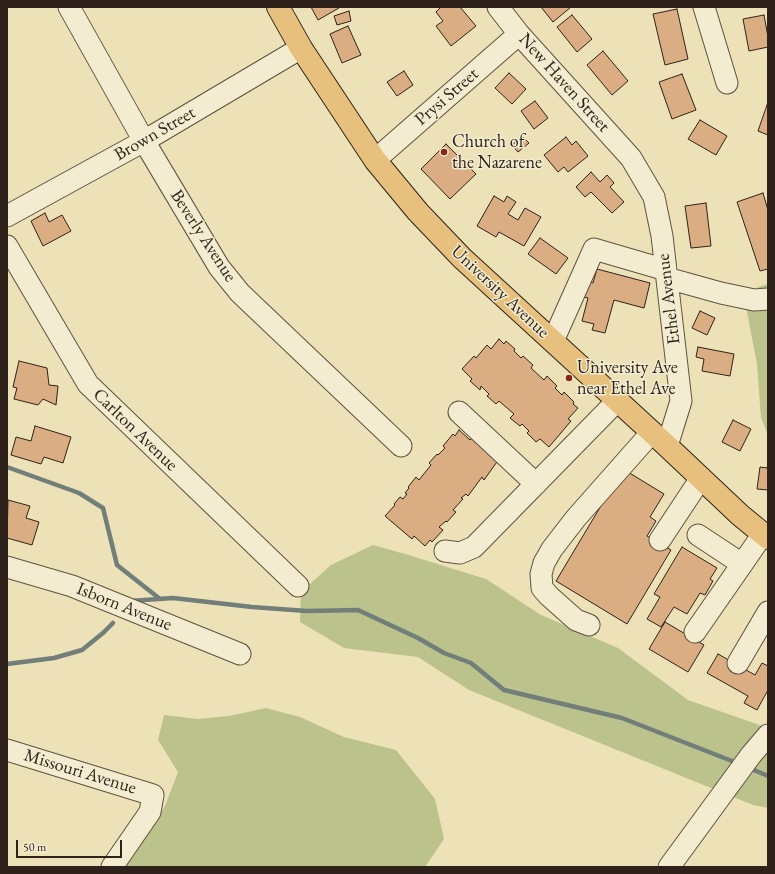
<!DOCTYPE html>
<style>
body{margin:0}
#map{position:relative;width:775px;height:874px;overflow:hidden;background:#ede1b7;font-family:"EB Garamond",serif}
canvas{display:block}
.frame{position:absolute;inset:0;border:8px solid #2e221b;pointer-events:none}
.scale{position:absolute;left:16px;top:840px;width:106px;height:18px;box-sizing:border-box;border:2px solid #2e221b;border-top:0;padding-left:5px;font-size:12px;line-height:14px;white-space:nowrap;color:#2e221b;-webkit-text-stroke:3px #f3ecd0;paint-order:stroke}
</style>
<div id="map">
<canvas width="775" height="874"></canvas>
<div class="frame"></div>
<div class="scale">50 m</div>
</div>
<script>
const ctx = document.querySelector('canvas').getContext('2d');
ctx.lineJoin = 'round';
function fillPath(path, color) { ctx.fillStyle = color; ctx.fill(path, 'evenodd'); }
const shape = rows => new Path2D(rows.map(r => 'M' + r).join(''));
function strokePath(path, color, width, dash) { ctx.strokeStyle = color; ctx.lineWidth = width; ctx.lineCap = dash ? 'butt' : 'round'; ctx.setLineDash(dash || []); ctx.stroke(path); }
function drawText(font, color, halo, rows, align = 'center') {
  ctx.font = font + ' "EB Garamond",serif'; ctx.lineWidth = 3; ctx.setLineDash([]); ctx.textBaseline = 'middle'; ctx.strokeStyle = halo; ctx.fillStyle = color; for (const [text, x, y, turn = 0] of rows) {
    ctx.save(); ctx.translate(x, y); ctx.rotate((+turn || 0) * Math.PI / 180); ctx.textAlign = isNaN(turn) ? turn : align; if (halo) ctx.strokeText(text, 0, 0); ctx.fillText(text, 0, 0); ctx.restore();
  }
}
const green = shape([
 [768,284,768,435,761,418,757,364,746,307,758,287],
 [373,545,405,554,486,579,541,615,618,648,688,700,768,728,768,808,753,805,469,690,418,657,344,648,300,622,301,592,331,565],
 [266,708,300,717,344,737,396,750,435,799,444,839,425,867,125,867,165,806,178,772,158,740,164,715,198,719,229,716]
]);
const stream = shape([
 [7,467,79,493,103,508,117,565,160,599],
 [130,601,173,598,252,607,307,611,358,610,418,638,444,653,471,663,504,690,622,718,737,763],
 [7,664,54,658,82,650,103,633,113,623],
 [754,770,768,776]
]);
const building = shape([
 [311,7,338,7,339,8,318,20,311,7],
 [441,7,460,7,476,26,451,46,436,26,443,21,436,12,441,7],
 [541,7,571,7,553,22,541,7],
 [677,9,688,59,665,65,653,14,677,9],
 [349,11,351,21,337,25,334,16,349,11],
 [572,15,592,39,577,52,557,27,572,15],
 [764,15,768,37,768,47,749,51,743,19,764,15],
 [348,26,361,55,342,63,330,34,348,26],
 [603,51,628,81,612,95,587,65,603,51],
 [404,71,413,85,397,96,387,82,404,71],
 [509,73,526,89,512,104,495,88,509,73],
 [682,74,696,110,672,119,659,82,682,74],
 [535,101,548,118,534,129,521,111,535,101],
 [768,102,768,135,758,131,768,102],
 [700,120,727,136,716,155,688,139,700,120],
 [522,136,529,143,518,152,512,145,522,136],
 [566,137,572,145,576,141,588,156,568,172,564,167,558,172,544,155,566,137],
 [446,144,476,174,450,199,421,169,446,144],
 [591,172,600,182,607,175,614,183,610,187,624,202,612,213,591,192,585,197,576,187,591,172],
 [763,193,768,210,768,269,760,271,737,202,763,193],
 [494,196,504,202,507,196,516,202,508,214,518,220,525,208,541,217,524,246,499,232,496,237,477,226,494,196],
 [706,203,711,246,691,248,685,206,706,203],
 [45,213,49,222,62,215,71,231,43,246,31,221,45,213],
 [540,238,568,258,556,274,528,254,540,238],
 [597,269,650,283,644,308,614,300,605,333,592,330,594,324,582,321,588,298,584,297,588,281,593,283,597,269],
 [700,311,715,318,707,335,692,328,700,311],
 [499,339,504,344,506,341,515,349,514,351,521,358,523,356,533,365,531,368,544,380,547,376,557,386,555,388,562,395,564,392,574,402,573,404,578,408,568,419,571,421,549,447,540,439,536,442,527,433,529,431,522,424,520,426,510,418,514,414,499,401,496,404,487,396,489,394,481,386,480,390,470,381,472,379,462,369,474,356,476,358,487,345,491,349,499,339],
 [698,347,734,354,730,376,702,371,704,359,696,357,698,347],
 [19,361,47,368,49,385,58,386,56,405,43,399,38,405,14,399,17,388,13,387,19,361],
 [733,420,751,429,740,451,722,442,733,420],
 [35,426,71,437,63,463,44,457,41,464,11,455,16,437,31,441,35,426],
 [459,430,470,440,473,437,499,459,484,480,482,477,468,496,466,494,461,498,463,499,453,510,456,512,447,522,446,521,439,527,443,530,432,542,430,540,425,546,414,536,412,539,385,516,395,505,394,504,400,497,403,499,407,494,405,493,409,488,408,487,416,477,419,480,431,465,429,463,437,454,438,455,445,448,443,446,453,434,455,436,459,430],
 [768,463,768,490,757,489,760,467,767,468,768,463],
 [623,469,664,494,650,517,656,521,647,536,671,550,627,624,556,581,623,469],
 [8,500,30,506,26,518,39,522,32,545,7,538,8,500],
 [682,547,717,568,710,579,713,581,705,595,700,593,687,614,674,607,661,627,647,619,660,597,654,594,682,547],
 [665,622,704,645,688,672,649,649,665,622],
 [718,654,755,675,762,663,768,666,768,690,757,710,744,703,748,696,707,673,718,654]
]);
const minor = shape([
 [69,7,144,141,219,267,240,293,401,446],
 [498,7,519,34,631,158,654,197,662,236,681,401,667,446],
 [704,7,727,83],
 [375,160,519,34],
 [7,216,144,141,301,48],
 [7,246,88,384,298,586],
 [667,278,721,293,754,300,768,299],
 [553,341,594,249,666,270],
 [459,412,536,484],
 [698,535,742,564],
 [660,540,701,478],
 [445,551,460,553,474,547,617,401],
 [7,567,72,586,240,654],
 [589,625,576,620,549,596,542,588,541,574,544,563,552,549,576,518,652,432],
 [695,632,763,534],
 [738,663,768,612],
 [7,750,153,795,150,812,112,867],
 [669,867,751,755,768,735]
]);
const major = shape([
 [278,7,301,48,375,160,418,212,462,258,667,446,740,515,768,538]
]);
const markers = [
 [444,152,4,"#8f2418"],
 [569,378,4,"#8f2418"]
];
const streetNames = [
 ["New Haven Street",564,83,48],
 ["Prysi Street",447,97,-41],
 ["Brown Street",155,134,-30],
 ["Beverly Avenue",203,236,57],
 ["University Avenue",500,292,43],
 ["Ethel Avenue",669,299,-97],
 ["Carlton Avenue",135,430,44],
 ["Isborn Avenue",124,607,22],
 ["Missouri Avenue",80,772,17]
];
const poiNames = [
 ["Church of",452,142],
 ["the Nazarene",452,163],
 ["University Ave",577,368],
 ["near Ethel Ave",577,389]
];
fillPath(green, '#bcc28c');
strokePath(stream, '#717e79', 4.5);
fillPath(building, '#daad82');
strokePath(building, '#2e221b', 1);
strokePath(minor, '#5e5242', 23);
strokePath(major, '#2e221b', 24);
strokePath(minor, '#f3ecd0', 21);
strokePath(major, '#e6c07c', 22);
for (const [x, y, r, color] of markers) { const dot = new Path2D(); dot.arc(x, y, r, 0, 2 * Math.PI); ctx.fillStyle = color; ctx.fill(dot); strokePath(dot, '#f3ecd0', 1.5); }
drawText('18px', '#2e221b', '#f3ecd0', streetNames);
drawText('18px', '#2e221b', '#f3ecd0', poiNames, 'left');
</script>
